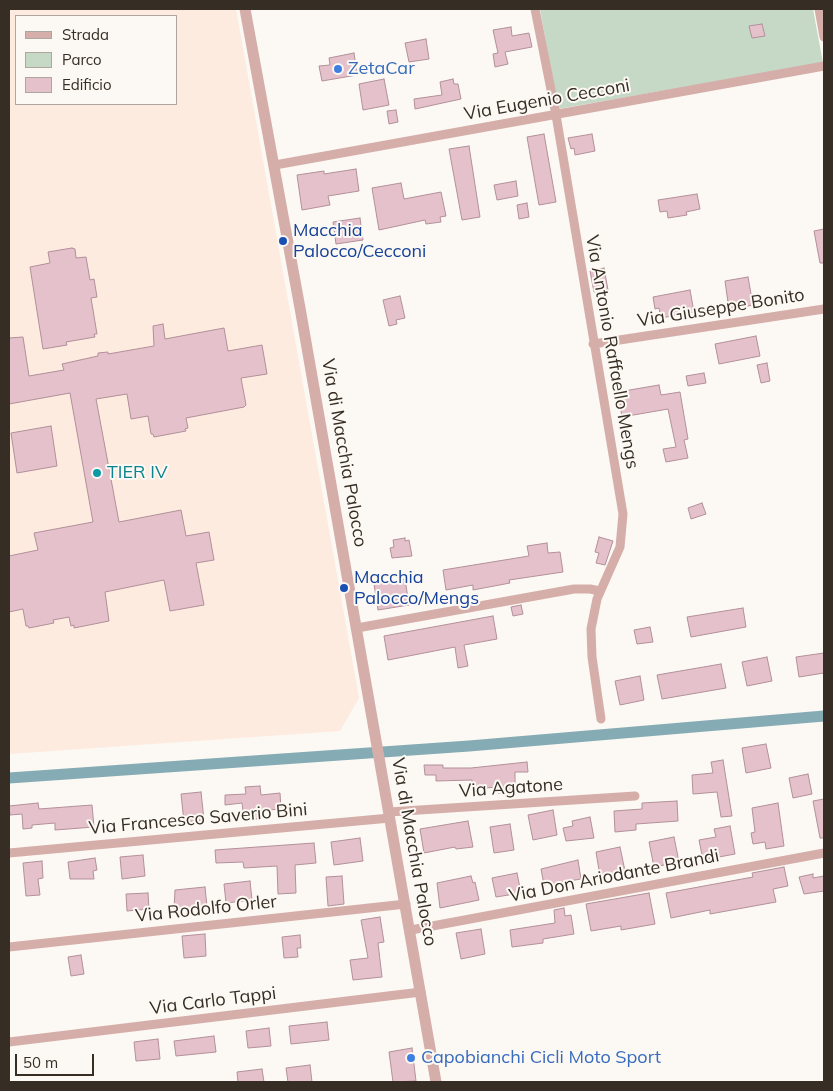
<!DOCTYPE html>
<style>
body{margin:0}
#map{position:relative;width:833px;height:1091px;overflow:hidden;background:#fcf8f3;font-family:Mulish,sans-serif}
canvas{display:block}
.frame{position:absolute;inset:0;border:10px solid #362e24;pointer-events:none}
.legend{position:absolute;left:15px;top:15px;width:162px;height:90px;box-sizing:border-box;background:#fcf8f3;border:1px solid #ada7a0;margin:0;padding:6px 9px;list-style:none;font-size:15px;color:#362e24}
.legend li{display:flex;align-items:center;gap:10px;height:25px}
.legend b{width:25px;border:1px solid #ada7a0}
.scale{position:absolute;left:15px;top:1054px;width:79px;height:22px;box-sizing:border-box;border:2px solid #362e24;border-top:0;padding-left:6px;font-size:15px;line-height:18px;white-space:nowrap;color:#362e24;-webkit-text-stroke:4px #fcf8f3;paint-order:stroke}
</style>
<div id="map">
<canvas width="833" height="1091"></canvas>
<div class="frame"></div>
<ul class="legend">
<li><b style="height:6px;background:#d5aeaa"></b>Strada</li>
<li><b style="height:14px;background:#c6d8c6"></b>Parco</li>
<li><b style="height:14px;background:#e5c1cb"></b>Edificio</li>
</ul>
<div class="scale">50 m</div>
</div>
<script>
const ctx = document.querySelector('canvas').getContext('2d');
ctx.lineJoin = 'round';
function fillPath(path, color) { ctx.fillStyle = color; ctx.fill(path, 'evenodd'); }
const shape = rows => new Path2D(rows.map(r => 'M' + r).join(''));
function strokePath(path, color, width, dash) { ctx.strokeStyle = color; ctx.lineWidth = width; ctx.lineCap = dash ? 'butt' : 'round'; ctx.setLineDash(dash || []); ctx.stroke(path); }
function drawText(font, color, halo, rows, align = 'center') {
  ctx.font = font + ' Mulish,sans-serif'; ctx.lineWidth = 4; ctx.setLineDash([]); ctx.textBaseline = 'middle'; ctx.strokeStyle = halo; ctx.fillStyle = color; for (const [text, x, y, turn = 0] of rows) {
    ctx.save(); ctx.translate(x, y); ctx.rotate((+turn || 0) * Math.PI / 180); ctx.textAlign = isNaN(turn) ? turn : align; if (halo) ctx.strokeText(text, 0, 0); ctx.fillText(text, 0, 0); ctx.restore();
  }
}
const industrial = shape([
 [9,9,236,9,359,698,340,731,9,754],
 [16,16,176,16,176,104,16,104]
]);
const green = shape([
 [540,9,813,9,823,63,558,109]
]);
const canal = shape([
 [9,778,469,746,824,716]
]);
const building = shape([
 [762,24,765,36,752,38,749,26,762,24],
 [511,27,512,36,529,33,532,47,505,52,508,64,495,67,493,54,498,53,493,30,511,27],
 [426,39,429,59,409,62,405,43,426,39],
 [354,53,357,75,322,81,319,66,330,65,329,58,354,53],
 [384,79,389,105,363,110,359,84,384,79],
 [453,79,454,84,458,84,461,99,415,109,414,99,442,95,440,82,453,79],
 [396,110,398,122,389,124,387,111,396,110],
 [544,134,556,202,539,205,527,137,544,134],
 [592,134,595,151,575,155,574,148,571,149,568,138,592,134],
 [469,146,480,217,462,220,449,149,469,146],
 [356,169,359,191,328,196,330,205,302,210,297,175,324,171,324,174,356,169],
 [516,181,518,196,497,200,494,185,516,181],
 [401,183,404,199,441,192,446,216,440,217,441,222,426,224,425,220,379,230,372,188,401,183],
 [697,194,700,209,686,212,687,215,668,218,667,211,660,212,658,200,697,194],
 [527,203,529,217,519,219,517,205,527,203],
 [360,218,363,240,336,244,333,222,360,218],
 [824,229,824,263,820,263,814,231,824,229],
 [72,248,75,249,76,258,86,257,90,280,94,279,97,297,91,298,97,334,94,334,95,337,66,342,67,345,43,349,30,267,50,263,48,252,72,248],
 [604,268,608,290,594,292,590,271,604,268],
 [748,277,753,305,729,310,725,281,748,277],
 [690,290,694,312,661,318,659,308,655,309,653,297,690,290],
 [400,296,405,318,396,320,397,324,389,326,383,300,400,296],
 [163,324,165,339,224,328,228,351,262,345,267,374,241,378,246,405,244,407,186,418,188,428,185,429,186,431,154,437,153,434,151,434,148,416,131,419,127,394,96,399,119,522,181,510,186,536,209,532,214,560,196,563,204,605,170,611,164,580,105,592,109,621,74,628,74,625,71,626,69,617,53,620,54,623,29,628,28,626,26,626,23,609,9,612,9,556,38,550,34,533,93,522,70,393,9,404,9,338,23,337,29,376,64,370,62,364,98,356,98,353,108,352,108,354,154,346,153,326,163,324],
 [756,336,760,356,719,364,715,344,756,336],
 [767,363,770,381,761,383,757,365,767,363],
 [704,373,706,383,688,386,686,376,704,373],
 [659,385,661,395,680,392,688,439,684,440,688,458,666,462,663,449,676,447,668,409,622,417,618,392,659,385],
 [51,426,57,466,17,473,11,433,51,426],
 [702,503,706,514,691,519,688,508,702,503],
 [599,537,613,541,605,565,596,563,599,553,595,552,599,537],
 [405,538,405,541,409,540,412,556,392,558,390,548,394,547,393,540,405,538],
 [547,543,548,553,560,552,563,572,509,580,510,583,473,590,473,585,446,590,443,570,529,556,527,546,547,543],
 [405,579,409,605,378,610,374,584,405,579],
 [521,605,523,614,513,616,511,607,521,605],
 [743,608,746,627,691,637,687,617,743,608],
 [493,616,497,639,464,645,468,666,458,668,455,647,388,660,384,636,493,616],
 [650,627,653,642,637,644,634,630,650,627],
 [824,653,824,673,799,677,796,657,824,653],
 [767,657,772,681,747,686,742,662,767,657],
 [721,664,726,688,662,699,657,675,721,664],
 [640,676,644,700,620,705,615,681,640,676],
 [766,744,771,768,746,773,742,748,766,744],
 [723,760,732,816,721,817,717,792,693,794,692,775,713,773,711,762,723,760],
 [527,762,528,772,515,772,515,793,498,793,498,787,472,789,472,780,436,781,436,775,425,775,424,765,443,765,443,768,471,768,527,762],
 [808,774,812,794,793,798,789,778,808,774],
 [260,786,261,795,280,793,281,809,257,811,258,819,244,820,242,803,225,805,225,795,246,794,245,787,260,786],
 [201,792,204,820,184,822,181,794,201,792],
 [824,799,824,838,820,838,813,801,824,799],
 [677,801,678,821,636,824,636,830,615,832,614,811,642,809,642,803,677,801],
 [38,803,39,809,92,805,94,827,55,830,55,823,32,825,32,828,23,829,22,814,10,815,9,806,38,803],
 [778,803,784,846,766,849,765,842,753,844,751,833,755,832,752,808,778,803],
 [553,810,557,835,533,840,528,815,553,810],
 [590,817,594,838,566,841,563,828,573,826,572,821,590,817],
 [468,821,473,847,456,849,455,847,424,853,420,829,468,821],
 [510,824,514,850,494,853,490,827,510,824],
 [730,826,735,854,703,860,699,840,716,837,714,829,730,826],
 [674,837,679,862,654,867,649,842,674,837],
 [360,838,363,861,334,865,331,842,360,838],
 [314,843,316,863,295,865,296,893,278,894,277,866,244,868,243,862,216,863,215,850,314,843],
 [620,847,625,871,600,876,596,852,620,847],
 [143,855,145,876,122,879,120,857,143,855],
 [95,858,97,870,93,871,94,879,70,879,68,862,95,858],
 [578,860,581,879,544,885,541,869,578,860],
 [42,861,43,878,38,879,40,895,26,896,23,863,42,861],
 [784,867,788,886,773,889,776,902,710,914,710,910,671,918,666,893,753,877,752,873,784,867],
 [517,873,521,893,496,897,492,878,517,873],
 [813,874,813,878,824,876,824,891,804,894,799,877,813,874],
 [342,876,344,904,328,906,326,877,342,876],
 [471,876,473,883,475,882,479,900,440,908,437,883,471,876],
 [250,881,252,900,226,903,224,884,250,881],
 [205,887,207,907,174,910,175,890,205,887],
 [148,893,149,909,127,911,126,894,148,893],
 [649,893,655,924,621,930,621,926,591,931,586,904,649,893],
 [564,908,565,916,571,915,574,934,543,939,543,943,512,947,510,930,555,923,554,910,564,908],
 [380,917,384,942,378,943,382,977,353,980,350,960,368,958,361,920,380,917],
 [481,929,485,954,461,959,456,933,481,929],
 [205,934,206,956,184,958,182,936,205,934],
 [300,935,301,948,297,948,298,957,284,958,282,937,300,935],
 [81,955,84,974,71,976,68,957,81,955],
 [327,1022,329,1040,291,1044,289,1026,327,1022],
 [269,1028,271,1046,248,1048,246,1031,269,1028],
 [214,1036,216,1052,176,1056,174,1041,214,1036],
 [158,1039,160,1059,136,1061,134,1042,158,1039],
 [412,1048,416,1081,393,1082,389,1052,412,1048],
 [310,1065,312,1082,288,1082,286,1068,310,1065],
 [262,1069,264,1082,238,1082,237,1072,262,1069]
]);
const minor = shape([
 [535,9,556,115,623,514,620,547,597,599,591,629,592,657,601,719],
 [819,9,824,37],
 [275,165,824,66],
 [593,344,824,309],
 [357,628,574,589,590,589,600,591],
 [389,812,635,796],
 [9,853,390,818],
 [411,930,824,853],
 [9,947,406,904],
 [9,1042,421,992]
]);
const tertiary = shape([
 [245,9,300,308,436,1082]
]);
const markers = [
 [338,69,5,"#3f7fe0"],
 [283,241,5,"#1a4fb4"],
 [97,473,5,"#0f9aa8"],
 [344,588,5,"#1a4fb4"],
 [411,1058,5,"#3f7fe0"]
];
const shopNames = [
 ["ZetaCar",348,69],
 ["Capobianchi Cicli Moto Sport",421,1058]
];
const streetNames = [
 ["Via Eugenio Cecconi",547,100,-10],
 ["Via Giuseppe Bonito",721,308,-9],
 ["Via Antonio Raffaello Mengs",612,352,80],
 ["Via di Macchia Palocco",344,453,80],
 ["Via Agatone",511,788,-4],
 ["Via Francesco Saverio Bini",198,819,-5],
 ["Via di Macchia Palocco",414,852,80],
 ["Via Don Ariodante Brandi",614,876,-11],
 ["Via Rodolfo Orler",206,909,-6],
 ["Via Carlo Tappi",213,1001,-7]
];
const transitNames = [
 ["Macchia",293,231],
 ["Palocco/Cecconi",293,252],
 ["Macchia",354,578],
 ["Palocco/Mengs",354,599]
];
const cultureNames = [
 ["TIER IV",107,473]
];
fillPath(industrial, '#fdebe0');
fillPath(green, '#c6d8c6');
strokePath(canal, '#85abb4', 11);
fillPath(building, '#e5c1cb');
strokePath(building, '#b2909a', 1);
strokePath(minor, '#d5aeaa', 9);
strokePath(tertiary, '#d5aeaa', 11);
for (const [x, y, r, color] of markers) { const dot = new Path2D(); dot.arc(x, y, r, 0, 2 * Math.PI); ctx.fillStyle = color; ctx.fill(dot); strokePath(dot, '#fcf8f3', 2); }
drawText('18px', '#366cbe', '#fcf8f3', shopNames, 'left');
drawText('18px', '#362e24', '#fcf8f3', streetNames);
drawText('18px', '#164399', '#fcf8f3', transitNames, 'left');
drawText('18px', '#0d838f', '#fcf8f3', cultureNames, 'left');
</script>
